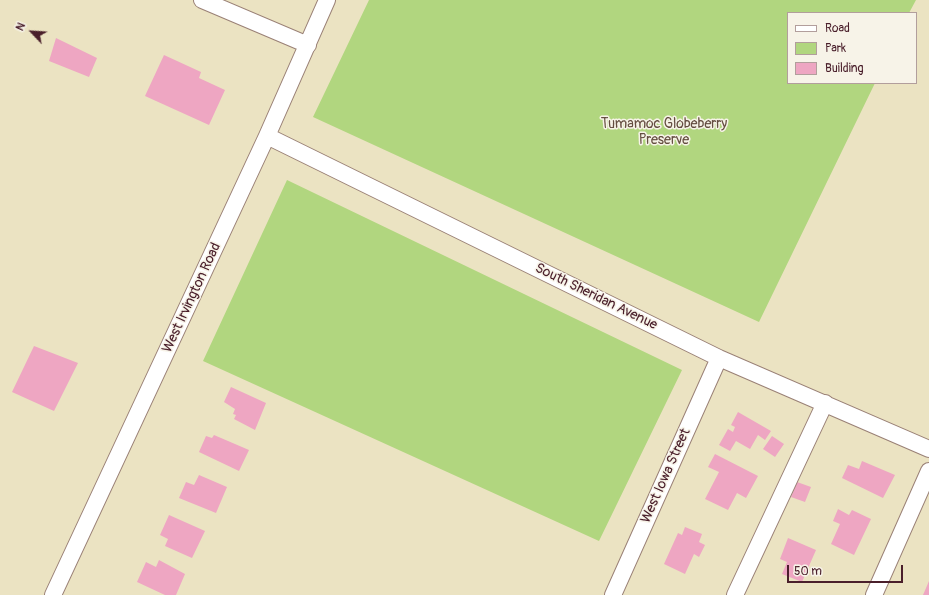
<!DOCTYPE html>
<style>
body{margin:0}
#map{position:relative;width:929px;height:595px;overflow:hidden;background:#ebe3c2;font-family:Pangolin,sans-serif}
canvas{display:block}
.legend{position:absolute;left:787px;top:12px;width:130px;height:72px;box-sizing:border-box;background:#f7f3e8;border:1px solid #b29e9c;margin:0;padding:5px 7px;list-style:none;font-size:12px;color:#4a1f2b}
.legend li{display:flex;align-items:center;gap:8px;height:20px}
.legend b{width:20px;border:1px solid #b29e9c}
.north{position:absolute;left:12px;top:12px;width:40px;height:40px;-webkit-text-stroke:3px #f7f3e8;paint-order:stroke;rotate:295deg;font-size:11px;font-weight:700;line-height:16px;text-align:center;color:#4a1f2b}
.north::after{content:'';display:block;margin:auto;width:14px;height:18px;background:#4a1f2b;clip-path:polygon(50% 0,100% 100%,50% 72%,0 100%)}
.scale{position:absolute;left:787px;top:565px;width:116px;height:18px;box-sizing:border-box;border:2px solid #4a1f2b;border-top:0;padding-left:5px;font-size:12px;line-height:14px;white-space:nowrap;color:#4a1f2b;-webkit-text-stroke:3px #f7f3e8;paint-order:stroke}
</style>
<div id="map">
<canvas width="929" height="595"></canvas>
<ul class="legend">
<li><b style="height:5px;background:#fff"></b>Road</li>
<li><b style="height:11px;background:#b1d67f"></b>Park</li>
<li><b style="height:11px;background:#eea6c2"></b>Building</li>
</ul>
<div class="north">N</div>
<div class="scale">50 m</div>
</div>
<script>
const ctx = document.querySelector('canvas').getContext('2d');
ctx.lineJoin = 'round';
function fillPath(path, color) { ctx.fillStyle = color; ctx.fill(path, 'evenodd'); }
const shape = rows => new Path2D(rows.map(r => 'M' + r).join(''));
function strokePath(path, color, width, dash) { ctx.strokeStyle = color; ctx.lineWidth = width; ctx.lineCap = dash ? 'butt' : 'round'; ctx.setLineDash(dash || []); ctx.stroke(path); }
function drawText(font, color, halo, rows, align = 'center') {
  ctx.font = font + ' Pangolin,sans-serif'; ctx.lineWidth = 3; ctx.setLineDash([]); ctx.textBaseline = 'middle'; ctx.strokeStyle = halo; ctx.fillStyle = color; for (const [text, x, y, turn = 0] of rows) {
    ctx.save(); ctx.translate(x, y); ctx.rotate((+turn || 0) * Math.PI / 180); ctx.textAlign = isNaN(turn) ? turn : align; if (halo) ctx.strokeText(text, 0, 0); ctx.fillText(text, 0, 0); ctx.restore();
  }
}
const green = shape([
 [369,0,916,0,909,13,788,13,788,83,875,83,759,322,313,117],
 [287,180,682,370,599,541,203,361]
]);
const building = shape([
 [56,38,97,58,89,77,49,61],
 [164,55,201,72,199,78,225,90,209,125,145,96],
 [34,346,78,363,54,411,12,392],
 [231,387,266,403,255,430,234,419,236,415,233,414,235,409,224,402],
 [738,412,771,431,765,440,758,435,750,449,736,441,730,451,719,445,728,429,733,432,735,427,731,425],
 [214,435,249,450,239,471,199,452,206,436,212,438],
 [772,436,784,444,775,457,763,449],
 [715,454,758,476,746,498,737,493,728,510,705,499,719,472,708,467],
 [862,461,895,475,883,498,842,478,848,465,859,469],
 [199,475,227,487,216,513,179,498,186,482,194,485],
 [797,482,811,487,805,502,791,497],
 [838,509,849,515,852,510,871,519,854,555,831,544,840,524,833,521],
 [169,515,205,531,192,558,165,546,168,539,160,535],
 [685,527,702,534,699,542,705,545,699,557,694,554,685,574,664,564,678,533,682,535],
 [788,538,816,550,802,582,782,574,787,562,780,559],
 [159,560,185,574,176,595,165,595,137,582,146,562,156,567],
 [929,581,929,595,923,595]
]);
const minor = shape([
 [202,0,308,45],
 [267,136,719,358,929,449],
 [53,595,267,136,327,0],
 [613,595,719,358],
 [735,595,825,403],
 [874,595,929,471]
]);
const parkNames = [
 ["Tumamoc Globeberry",664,124],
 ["Preserve",664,140]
];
const streetNames = [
 ["South Sheridan Avenue",596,297,26],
 ["West Irvington Road",192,298,-65],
 ["West Iowa Street",666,476,-66]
];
fillPath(green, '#b1d67f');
fillPath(building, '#eea6c2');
strokePath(minor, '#9a8176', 18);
strokePath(minor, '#fff', 16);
drawText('14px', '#644d40', '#f7f3e8', parkNames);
drawText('14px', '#4a1f2b', '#f7f3e8', streetNames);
</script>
